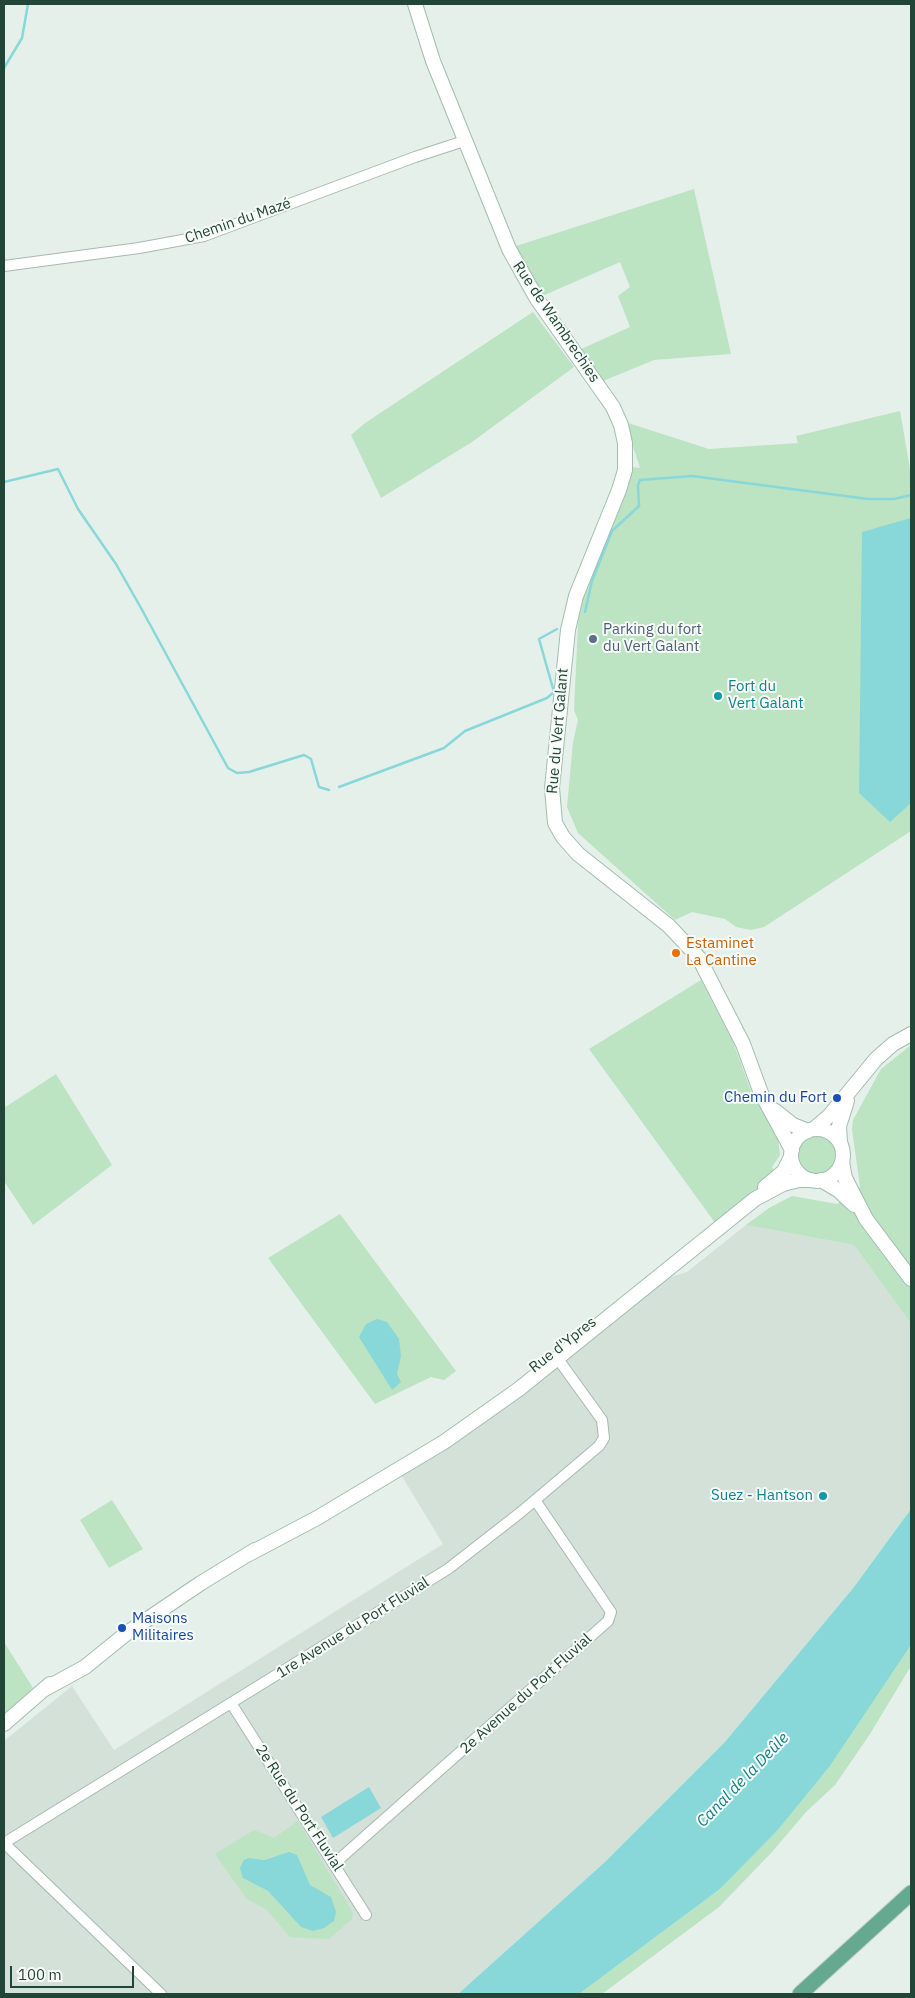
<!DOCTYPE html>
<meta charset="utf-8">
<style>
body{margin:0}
#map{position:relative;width:915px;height:1998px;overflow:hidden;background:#e5f0ea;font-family:"IBM Plex Sans",sans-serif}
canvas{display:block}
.frame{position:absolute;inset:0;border:5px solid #214537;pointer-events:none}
.scale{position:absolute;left:10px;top:1966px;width:124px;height:22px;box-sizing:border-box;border:2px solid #214537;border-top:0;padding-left:6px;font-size:15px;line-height:18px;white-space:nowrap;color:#214537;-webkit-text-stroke:4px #f7fbf8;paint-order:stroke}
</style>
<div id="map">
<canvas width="915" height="1998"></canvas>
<div class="frame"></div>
<div class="scale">100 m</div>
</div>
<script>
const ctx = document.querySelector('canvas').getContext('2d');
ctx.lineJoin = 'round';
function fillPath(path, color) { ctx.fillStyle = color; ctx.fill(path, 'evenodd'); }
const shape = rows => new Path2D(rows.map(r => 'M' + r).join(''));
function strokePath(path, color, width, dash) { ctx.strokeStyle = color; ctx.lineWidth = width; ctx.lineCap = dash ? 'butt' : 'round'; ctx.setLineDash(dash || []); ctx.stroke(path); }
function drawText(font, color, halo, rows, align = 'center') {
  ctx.font = font + ' "IBM Plex Sans",sans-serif'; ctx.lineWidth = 4; ctx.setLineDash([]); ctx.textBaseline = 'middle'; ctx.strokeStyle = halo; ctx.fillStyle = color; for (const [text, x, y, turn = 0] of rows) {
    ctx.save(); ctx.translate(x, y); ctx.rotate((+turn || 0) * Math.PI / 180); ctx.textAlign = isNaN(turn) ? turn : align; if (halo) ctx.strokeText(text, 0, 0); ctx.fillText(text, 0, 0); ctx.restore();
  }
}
const built = shape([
 [746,1225,854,1245,911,1324,911,1509,854,1587,724,1743,605,1862,458,1994,4,1994,4,1741,72,1686,114,1750,443,1544,400,1473,665,1277,668,1278,687,1272]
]);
const green = shape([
 [694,189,731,354,654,360,603,381,579,350,630,327,618,296,630,287,620,262,540,297,513,247],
 [533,312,574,367,472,442,381,498,351,435,365,423],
 [900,411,911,475,911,831,764,927,751,930,736,927,725,919,692,912,675,920,578,833,567,807,573,742,578,720,574,710,579,603,631,467,640,468,625,422,709,449,798,443,796,436],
 [701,980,733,1042,751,1091,777,1131,780,1155,772,1167,775,1174,716,1224,589,1049],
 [911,1045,911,1324,854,1245,746,1225,769,1208,792,1196,837,1204,860,1187,852,1129,853,1120,881,1069],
 [56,1074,112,1165,33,1225,4,1181,4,1108],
 '797 1155a21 21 0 1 1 42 0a21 21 0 1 1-42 0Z',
 [340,1214,456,1371,444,1380,431,1377,375,1404,268,1258],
 [112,1500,143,1549,109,1568,80,1520],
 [4,1642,33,1688,4,1716],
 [911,1645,911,1666,870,1734,835,1785,806,1812,772,1852,719,1907,602,1994,579,1994,720,1889,778,1830,830,1766],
 [298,1821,353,1913,352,1919,329,1939,290,1937,267,1910,247,1899,215,1854,254,1830,274,1838],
 [272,1856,303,1870,310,1885,331,1897,291,1917,268,1891,243,1878,249,1858,264,1860]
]);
const water = shape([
 [911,518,911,803,890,822,859,793,862,532],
 [377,1319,387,1322,399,1339,401,1356,397,1374,401,1382,392,1390,359,1337,366,1324],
 [911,1509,911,1645,830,1766,778,1830,720,1889,579,1994,458,1994,605,1862,724,1743,854,1587],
 [369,1787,381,1808,333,1838,321,1817],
 [289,1852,297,1855,310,1885,331,1897,336,1912,334,1921,324,1928,313,1931,301,1927,268,1891,243,1878,240,1868,244,1860,249,1858,264,1860]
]);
const stream = shape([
 [4,68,22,38,28,4],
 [4,482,58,469,78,509,116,564,141,608,228,768,237,773,249,772,304,755,311,759,319,787,329,790],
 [585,612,592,581,612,531,639,506,638,485,640,480,692,476,868,499,894,499,911,495],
 [339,787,444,748,465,731,547,698,554,692,539,639,557,629]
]);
const minor = shape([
 [4,266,139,248,204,236,415,157,464,141],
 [231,1703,366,1915],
 [4,1843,448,1569,521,1512,599,1446,604,1438,602,1420,558,1359],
 [4,1843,161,1994],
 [335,1863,608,1621,611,1612,535,1500]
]);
const secondary = shape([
 [415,4,433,61,509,249,537,299,613,407,621,425,625,443,625,470,619,490,576,596,568,630,552,788,555,823,563,837,578,854,669,926,699,958,743,1044,761,1093,792,1150],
 [774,1110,793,1125,808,1131],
 [814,1129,830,1115,876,1059,893,1044,911,1034],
 '791 1155a26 26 0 1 1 52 0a26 26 0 1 1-52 0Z',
 [840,1143,839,1126,847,1101],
 [842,1162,845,1178,866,1219,911,1279],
 [821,1180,838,1190,854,1205],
 [765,1187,784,1171,791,1157],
 [249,1554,317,1518,444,1442,519,1389,755,1199,783,1184,799,1180,811,1180],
 [43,1690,85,1667,127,1633,201,1583,255,1550],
 [4,1724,50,1684]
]);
const primary = shape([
 [800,1994,911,1893]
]);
const markers = [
 [593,639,5,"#5c6f8a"],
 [718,696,5,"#0f9aa8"],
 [676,953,5,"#e8710a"],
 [837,1098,5,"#1a4fb4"],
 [823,1496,5,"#0f9aa8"],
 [122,1628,5,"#1a4fb4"]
];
const streetNames = [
 ["Chemin du Mazé",238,221,-19],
 ["Rue de Wambrechies",556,322,56],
 ["Rue du Vert Galant",558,731,-85],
 ["Rue d'Ypres",563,1345,-38],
 ["1re Avenue du Port Fluvial",353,1628,-32],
 ["2e Avenue du Port Fluvial",526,1694,-42],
 ["2e Rue du Port Fluvial",299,1808,57]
];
const serviceNames = [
 ["Parking du fort",603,630],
 ["du Vert Galant",603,647]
];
const cultureNames = [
 ["Fort du",728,687],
 ["Vert Galant",728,704],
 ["Suez - Hantson",813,1496,"right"]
];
const foodNames = [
 ["Estaminet",686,944],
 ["La Cantine",686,961]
];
const transitNames = [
 ["Chemin du Fort",827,1098],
 ["Maisons",132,1619,"left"],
 ["Militaires",132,1636,"left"]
];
const waterNames = [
 ["Canal de la Deûle",743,1780,-46]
];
fillPath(built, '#d3e1d8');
fillPath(green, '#bce3c2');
fillPath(water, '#88d8da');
strokePath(stream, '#88d8da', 2.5);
strokePath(minor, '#a6b9b1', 12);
strokePath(secondary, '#a2bdb0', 16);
strokePath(primary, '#c1cbc7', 17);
strokePath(minor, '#fff', 10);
strokePath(secondary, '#fff', 14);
strokePath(primary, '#65aa90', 15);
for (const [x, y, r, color] of markers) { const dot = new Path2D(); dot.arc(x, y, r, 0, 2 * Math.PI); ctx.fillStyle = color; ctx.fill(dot); strokePath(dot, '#f7fbf8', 2); }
drawText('15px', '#214537', '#f7fbf8', streetNames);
drawText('15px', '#4e5e75', '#f7fbf8', serviceNames, 'left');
drawText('15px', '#0d838f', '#f7fbf8', cultureNames, 'left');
drawText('15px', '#c56008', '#f7fbf8', foodNames, 'left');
drawText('15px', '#164399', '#f7fbf8', transitNames, 'right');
drawText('italic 16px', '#137e83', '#f7fbf8', waterNames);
</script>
